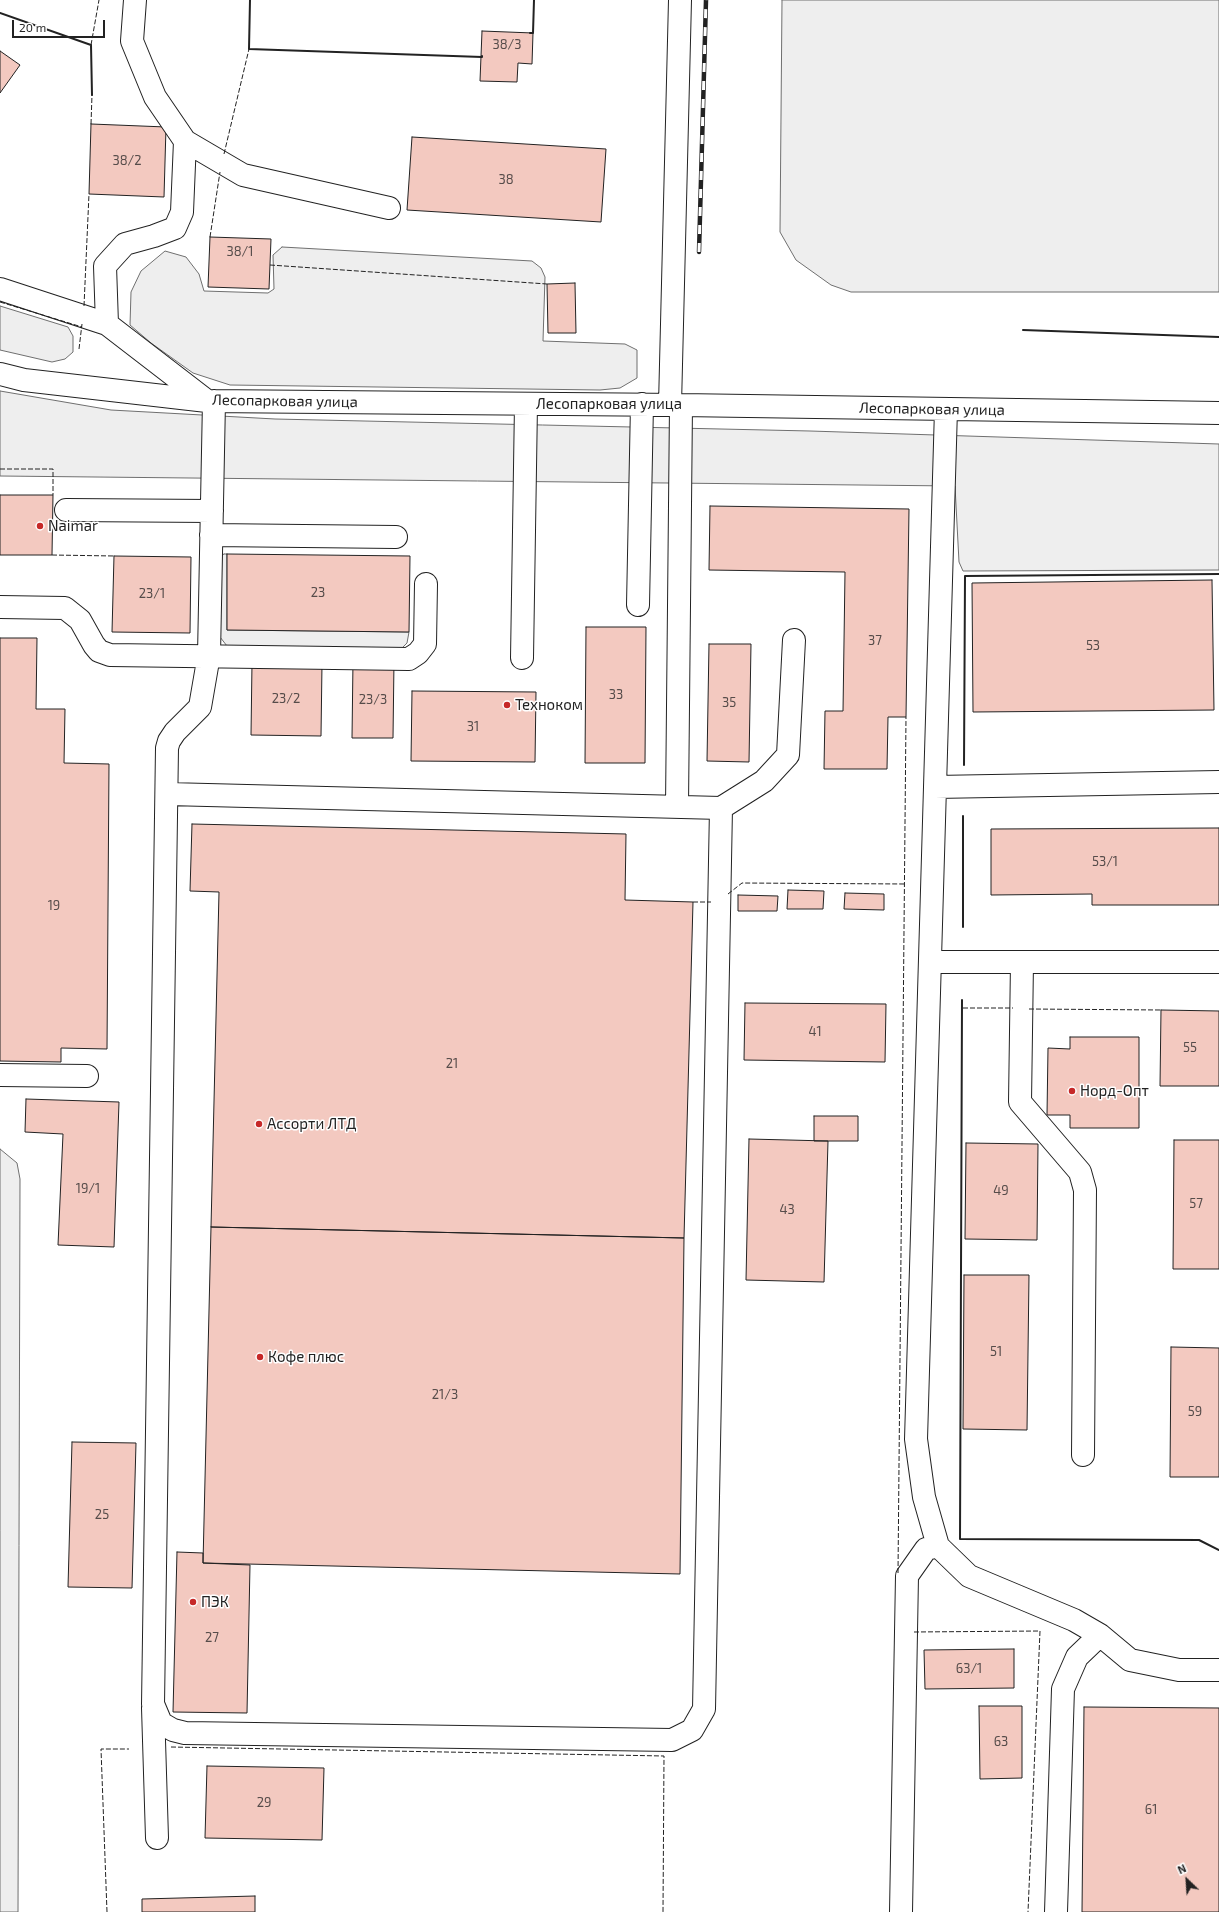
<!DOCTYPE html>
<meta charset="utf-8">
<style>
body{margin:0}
#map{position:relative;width:1219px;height:1912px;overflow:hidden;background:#fff;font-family:"Exo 2",sans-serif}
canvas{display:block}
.north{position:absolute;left:1167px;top:1860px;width:40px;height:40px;-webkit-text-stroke:3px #fff;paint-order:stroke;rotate:335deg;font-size:11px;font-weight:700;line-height:16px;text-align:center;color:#222}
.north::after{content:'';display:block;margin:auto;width:14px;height:18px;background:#222;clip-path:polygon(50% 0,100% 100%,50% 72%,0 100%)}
.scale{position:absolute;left:12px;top:20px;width:93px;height:18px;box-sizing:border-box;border:2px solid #222;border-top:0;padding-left:5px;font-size:12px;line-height:14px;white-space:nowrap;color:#222;-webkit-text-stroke:3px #fff;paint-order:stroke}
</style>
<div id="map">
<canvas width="1219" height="1912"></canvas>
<div class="north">N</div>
<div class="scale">20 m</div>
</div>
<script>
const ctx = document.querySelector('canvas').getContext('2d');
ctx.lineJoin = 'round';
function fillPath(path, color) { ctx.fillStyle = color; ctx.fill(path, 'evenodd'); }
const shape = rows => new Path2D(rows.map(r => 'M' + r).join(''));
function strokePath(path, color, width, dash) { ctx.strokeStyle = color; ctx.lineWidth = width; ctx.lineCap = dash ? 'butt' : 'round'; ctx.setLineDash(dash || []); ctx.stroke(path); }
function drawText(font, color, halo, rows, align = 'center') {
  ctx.font = font + ' "Exo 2",sans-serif'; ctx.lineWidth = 3; ctx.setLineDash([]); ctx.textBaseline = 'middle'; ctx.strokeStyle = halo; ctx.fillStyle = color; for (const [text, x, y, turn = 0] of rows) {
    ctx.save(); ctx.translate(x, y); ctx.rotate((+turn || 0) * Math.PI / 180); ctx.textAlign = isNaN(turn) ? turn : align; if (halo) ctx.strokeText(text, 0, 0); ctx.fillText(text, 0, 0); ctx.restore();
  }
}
const green = shape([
 [782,0,1219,0,1219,292,851,292,831,285,796,260,780,232,782,0],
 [282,247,532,261,541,268,545,277,543,341,625,344,637,350,637,378,620,388,600,390,230,385,193,373,151,343,130,325,131,292,141,271,165,251,186,257,199,274,204,291,268,293,274,289,273,255,282,247],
 [0,306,68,327,73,336,73,352,65,359,52,362,0,350,0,306],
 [0,391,111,410,275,419,810,431,1219,444,1219,570,963,571,959,562,955,486,0,476,0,391],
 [224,554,227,554,227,630,409,632,407,643,401,649,227,646,220,637,220,557,224,554],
 [0,1149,17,1163,20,1179,18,1912,0,1912,0,1149]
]);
const building = shape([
 [482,31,533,33,532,64,518,63,517,82,480,81,482,31],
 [0,51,20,65,0,93,0,51],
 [91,124,166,127,164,197,89,194,91,124],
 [412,137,606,149,601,222,407,210,412,137],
 [210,237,271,239,269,289,208,287,210,237],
 [575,283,576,333,548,333,547,284,575,283],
 [0,495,53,495,52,555,0,555,0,495],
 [710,506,909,509,906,717,888,717,887,769,824,769,825,711,843,711,845,572,709,570,710,506],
 [227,554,410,556,409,632,227,630,227,554],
 [114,556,191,557,190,633,112,632,114,556],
 [1212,580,1214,710,973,712,972,583,1212,580],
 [586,627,646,627,645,763,585,763,586,627],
 [0,638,37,638,36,709,65,709,64,763,109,764,107,1049,61,1048,61,1062,0,1061,0,638],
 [709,644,751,644,749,762,707,761,709,644],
 [353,661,394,661,393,738,352,738,353,661],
 [252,663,322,664,321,736,251,735,252,663],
 [412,691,536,692,535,762,411,761,412,691],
 [192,824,626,834,625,900,693,902,684,1238,211,1227,219,892,190,891,192,824],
 [1219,828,1219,905,1092,905,1092,894,991,895,991,829,1219,828],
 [788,890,824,891,823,909,787,909,788,890],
 [845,893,884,894,884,910,844,909,845,893],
 [738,895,778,896,777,911,738,911,738,895],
 [745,1003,886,1004,885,1062,744,1060,745,1003],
 [1161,1010,1219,1011,1219,1086,1160,1086,1161,1010],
 [1070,1037,1139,1037,1139,1128,1070,1128,1070,1115,1047,1115,1048,1048,1070,1049,1070,1037],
 [26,1099,119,1102,114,1247,58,1245,63,1134,25,1132,26,1099],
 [814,1116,858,1116,858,1141,814,1141,814,1116],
 [749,1139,828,1141,824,1282,746,1280,749,1139],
 [1174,1140,1219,1140,1219,1269,1173,1269,1174,1140],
 [966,1143,1038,1144,1037,1240,965,1239,966,1143],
 [211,1227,684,1238,680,1574,203,1563,211,1227],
 [964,1275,1029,1275,1027,1430,963,1429,964,1275],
 [1171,1347,1219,1348,1219,1477,1170,1477,1171,1347],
 [72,1442,136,1443,132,1588,68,1587,72,1442],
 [177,1552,203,1553,203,1563,250,1565,247,1713,173,1712,177,1552],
 [1014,1649,1014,1688,925,1689,924,1650,1014,1649],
 [979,1706,1022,1706,1022,1778,980,1779,979,1706],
 [1084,1707,1219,1708,1219,1912,1082,1912,1084,1707],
 [207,1766,324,1768,322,1840,205,1838,207,1766],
 [255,1896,255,1912,142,1912,142,1899,255,1896]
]);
const minor = shape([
 [135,0,132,41,155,97,185,141,182,212,175,228,154,236,125,244,105,266,107,324,207,401],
 [185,141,243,175,389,208],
 [0,289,107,324],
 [0,374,24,380,207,401,681,405,1219,413],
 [670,405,680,0],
 [946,409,916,1439,924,1497,938,1546,969,1576,1074,1620,1100,1635,1130,1660,1179,1670,1219,1670],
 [66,510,212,511],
 [211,535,396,537],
 [638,605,642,404],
 [0,607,65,608,80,620,94,645,99,651,110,655,409,659,418,653,425,644,426,584],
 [522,658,526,404],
 [935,787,1219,782],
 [168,794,721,808,704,1709,692,1730,672,1740,185,1733,173,1730,161,1723,153,1704,167,748,169,741,175,732,200,707,209,655,214,401],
 [677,806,681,405],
 [721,808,764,781,788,755,794,640],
 [930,962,1219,962],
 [1022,962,1020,1102,1080,1172,1085,1190,1083,1455],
 [0,1075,87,1076],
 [153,1708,157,1838],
 [901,1912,907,1576,926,1549,938,1546],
 [1056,1912,1063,1689,1077,1657,1100,1635]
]);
const rail = shape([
 [699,252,706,0]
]);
const fence = shape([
 [91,45,99,0],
 [91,124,92,95],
 [224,154,249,49],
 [210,237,220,172],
 [270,265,547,284],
 [0,302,82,327],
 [84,306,89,194],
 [79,349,82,324],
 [0,469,53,469,53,495],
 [52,555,114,556],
 [728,894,742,883,905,884],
 [693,902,711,902],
 [963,1008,1013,1008],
 [1029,1009,1161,1010],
 [898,1573,906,717],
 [914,1632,1040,1631,1028,1912],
 [171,1747,664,1756,663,1912],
 [107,1912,101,1749,129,1749]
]);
const wall = shape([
 [250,0,249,49,482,57,482,56],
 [0,13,91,45,92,95],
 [530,33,533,33,534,0],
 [1023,330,1219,337],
 [964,765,965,576,1219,574],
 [963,927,963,816],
 [962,1000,960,1539,1199,1540,1219,1550]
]);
const markers = [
 [40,526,4,"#c62828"],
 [507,705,4,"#c62828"],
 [1072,1091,4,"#c62828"],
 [259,1124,4,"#c62828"],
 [260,1357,4,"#c62828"],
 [193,1602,4,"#c62828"]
];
const numberNames = [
 ["38/3",507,45],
 ["38/2",127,161],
 ["38",506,180],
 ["38/1",240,252],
 ["23",318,593],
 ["23/1",152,594],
 ["37",875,641],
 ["53",1093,646],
 ["33",616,695],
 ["23/2",286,699],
 ["23/3",373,700],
 ["35",729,703],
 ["31",473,727],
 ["53/1",1105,862],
 ["19",54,906],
 ["41",815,1032],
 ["55",1190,1048],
 ["21",452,1064],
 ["19/1",88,1189],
 ["49",1001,1191],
 ["57",1196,1204],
 ["43",787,1210],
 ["51",996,1352],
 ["21/3",445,1395],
 ["59",1195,1412],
 ["25",102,1515],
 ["27",212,1638],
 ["63/1",969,1669],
 ["63",1001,1742],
 ["29",264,1803],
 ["61",1151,1810]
];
const streetNames = [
 ["Лесопарковая улица",285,401,1],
 ["Лесопарковая улица",609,404],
 ["Лесопарковая улица",932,409,1]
];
const poiNames = [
 ["Naimar",48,526],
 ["Техноком",515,705],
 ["Норд-Опт",1080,1091],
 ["Ассорти ЛТД",267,1124],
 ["Кофе плюс",268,1357],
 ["ПЭК",201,1602]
];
fillPath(green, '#eee');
strokePath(green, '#6f6f6f', 1);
fillPath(building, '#f3c9c0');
strokePath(building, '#222', 1);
strokePath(minor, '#222', 24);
strokePath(minor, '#fff', 22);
strokePath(rail, '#222', 4.5);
strokePath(rail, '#fff', 3, [9]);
strokePath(fence, '#222', 1, [5, 2]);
strokePath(wall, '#222', 2);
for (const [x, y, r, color] of markers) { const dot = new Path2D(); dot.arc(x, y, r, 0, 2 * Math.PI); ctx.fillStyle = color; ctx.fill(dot); strokePath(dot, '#fff', 1.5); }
drawText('13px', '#564c4a', null, numberNames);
drawText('15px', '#222', '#fff', streetNames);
drawText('15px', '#222', '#fff', poiNames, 'left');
</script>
